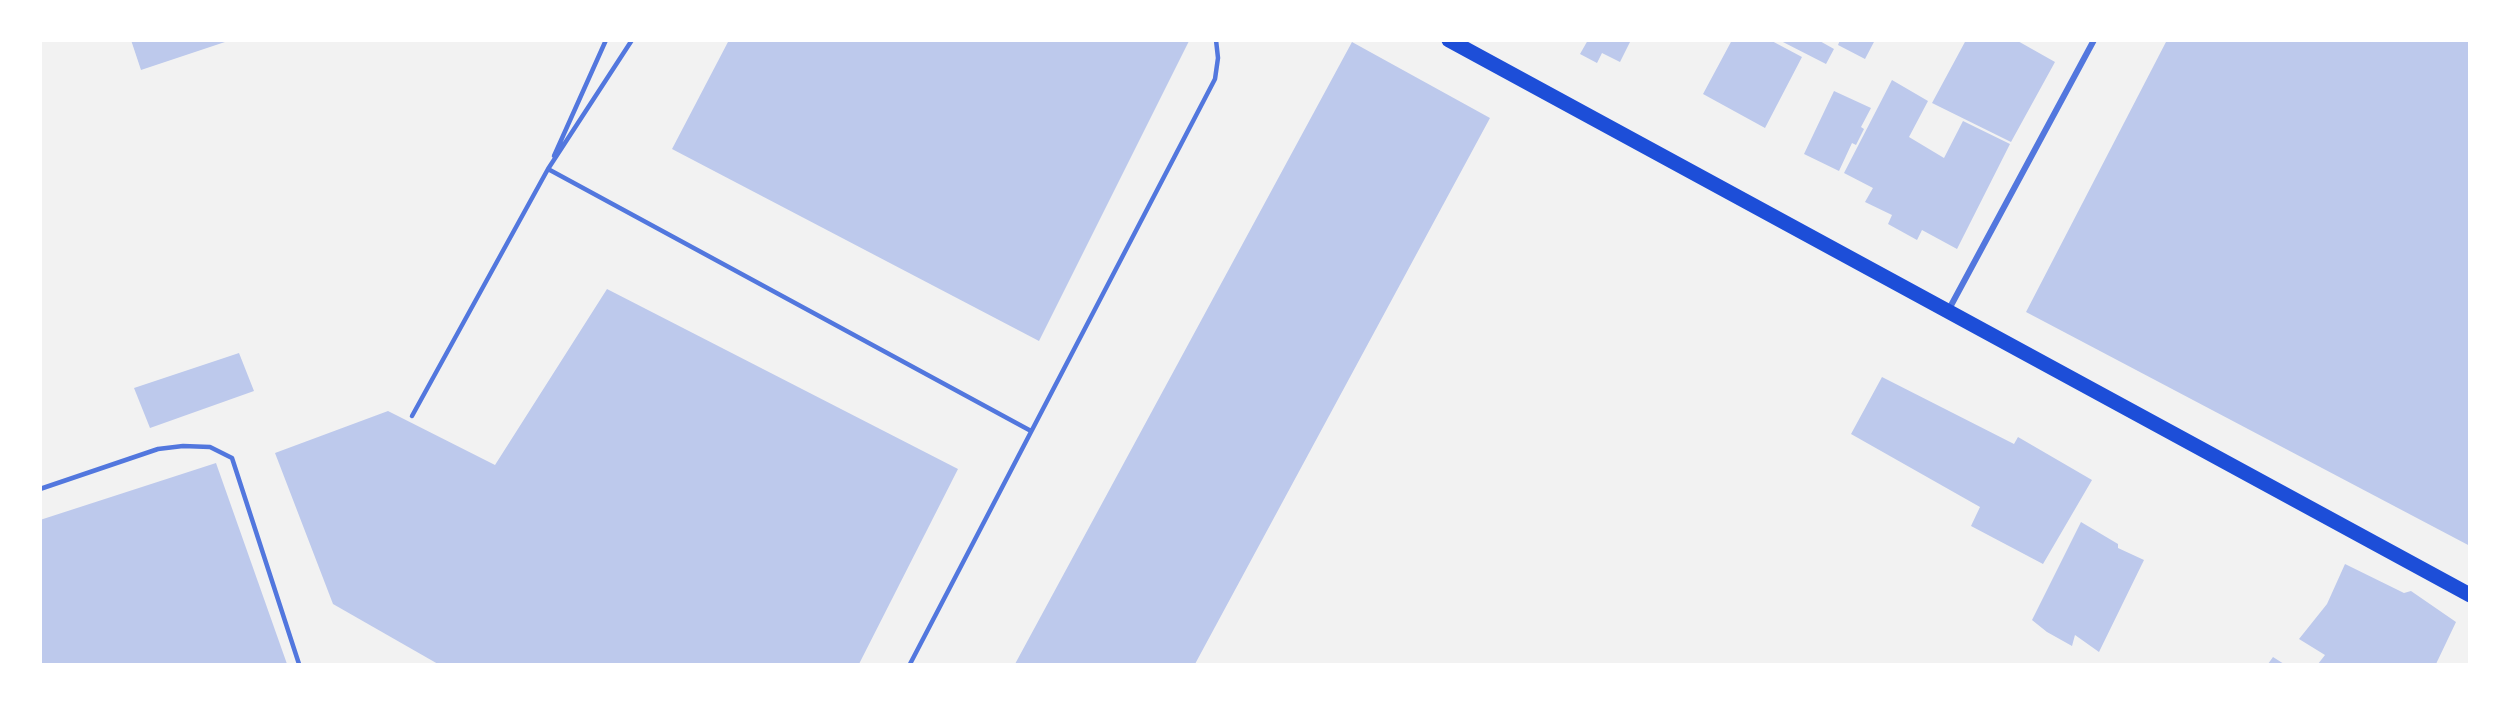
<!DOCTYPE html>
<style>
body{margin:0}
#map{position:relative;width:2510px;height:705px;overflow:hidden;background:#f2f2f2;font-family:Raleway,sans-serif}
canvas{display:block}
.frame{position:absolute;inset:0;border:42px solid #fff;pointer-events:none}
</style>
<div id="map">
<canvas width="2510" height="705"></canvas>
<div class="frame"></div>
</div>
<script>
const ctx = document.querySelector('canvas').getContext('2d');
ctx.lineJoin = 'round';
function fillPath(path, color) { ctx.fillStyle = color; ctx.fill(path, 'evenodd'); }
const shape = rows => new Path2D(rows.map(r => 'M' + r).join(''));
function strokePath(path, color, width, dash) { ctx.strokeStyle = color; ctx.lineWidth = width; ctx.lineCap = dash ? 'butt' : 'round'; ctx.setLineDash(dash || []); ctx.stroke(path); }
const building = shape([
 [131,40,228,40,228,41,141,70],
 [729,40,1188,40,1189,41,1039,341,672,149],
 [1588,40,1631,40,1620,62,1602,53,1597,63,1580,54],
 [1732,40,1770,40,1802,57,1765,128,1703,94],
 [1779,40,1818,40,1834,49,1826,64],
 [1840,40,1875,40,1865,59,1838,45],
 [1966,40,2016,40,2055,62,2011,142,1932,103],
 [2167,40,2470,40,2470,546,2026,312],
 [1352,42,1490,118,1195,664,1015,664],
 [1892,80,1928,101,1909,137,1944,158,1963,121,2010,144,1957,249,1922,230,1917,240,1888,224,1892,215,1865,202,1873,188,1844,173],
 [1834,91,1871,108,1861,127,1864,129,1856,145,1852,143,1839,171,1804,154],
 [607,289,958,469,859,664,438,664,333,604,275,453,388,411,495,465],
 [239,353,254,391,150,428,134,388],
 [1882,377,2014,444,2018,437,2092,480,2043,564,1971,526,1980,507,1851,434],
 [216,463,287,664,40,664,40,520],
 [2081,522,2118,544,2118,548,2144,560,2099,652,2075,635,2072,646,2047,632,2032,620],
 [2345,564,2404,593,2411,591,2456,622,2436,664,2318,664,2325,655,2299,639,2327,604],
 [2273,657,2284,664,2268,664]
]);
const service = shape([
 [554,156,606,40],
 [548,169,1031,431],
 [412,416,548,169,632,40],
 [40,489,158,449,183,446,210,447,232,458,299,664],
 [910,664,1215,79,1218,58,1216,40]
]);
const minor = shape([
 [1948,311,2094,40]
]);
const primary = shape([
 [1449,40,2470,595]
]);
fillPath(building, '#bdc9ec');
strokePath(service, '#5277de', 4.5);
strokePath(minor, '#5277de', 6);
strokePath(primary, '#1d4ed8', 15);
</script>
